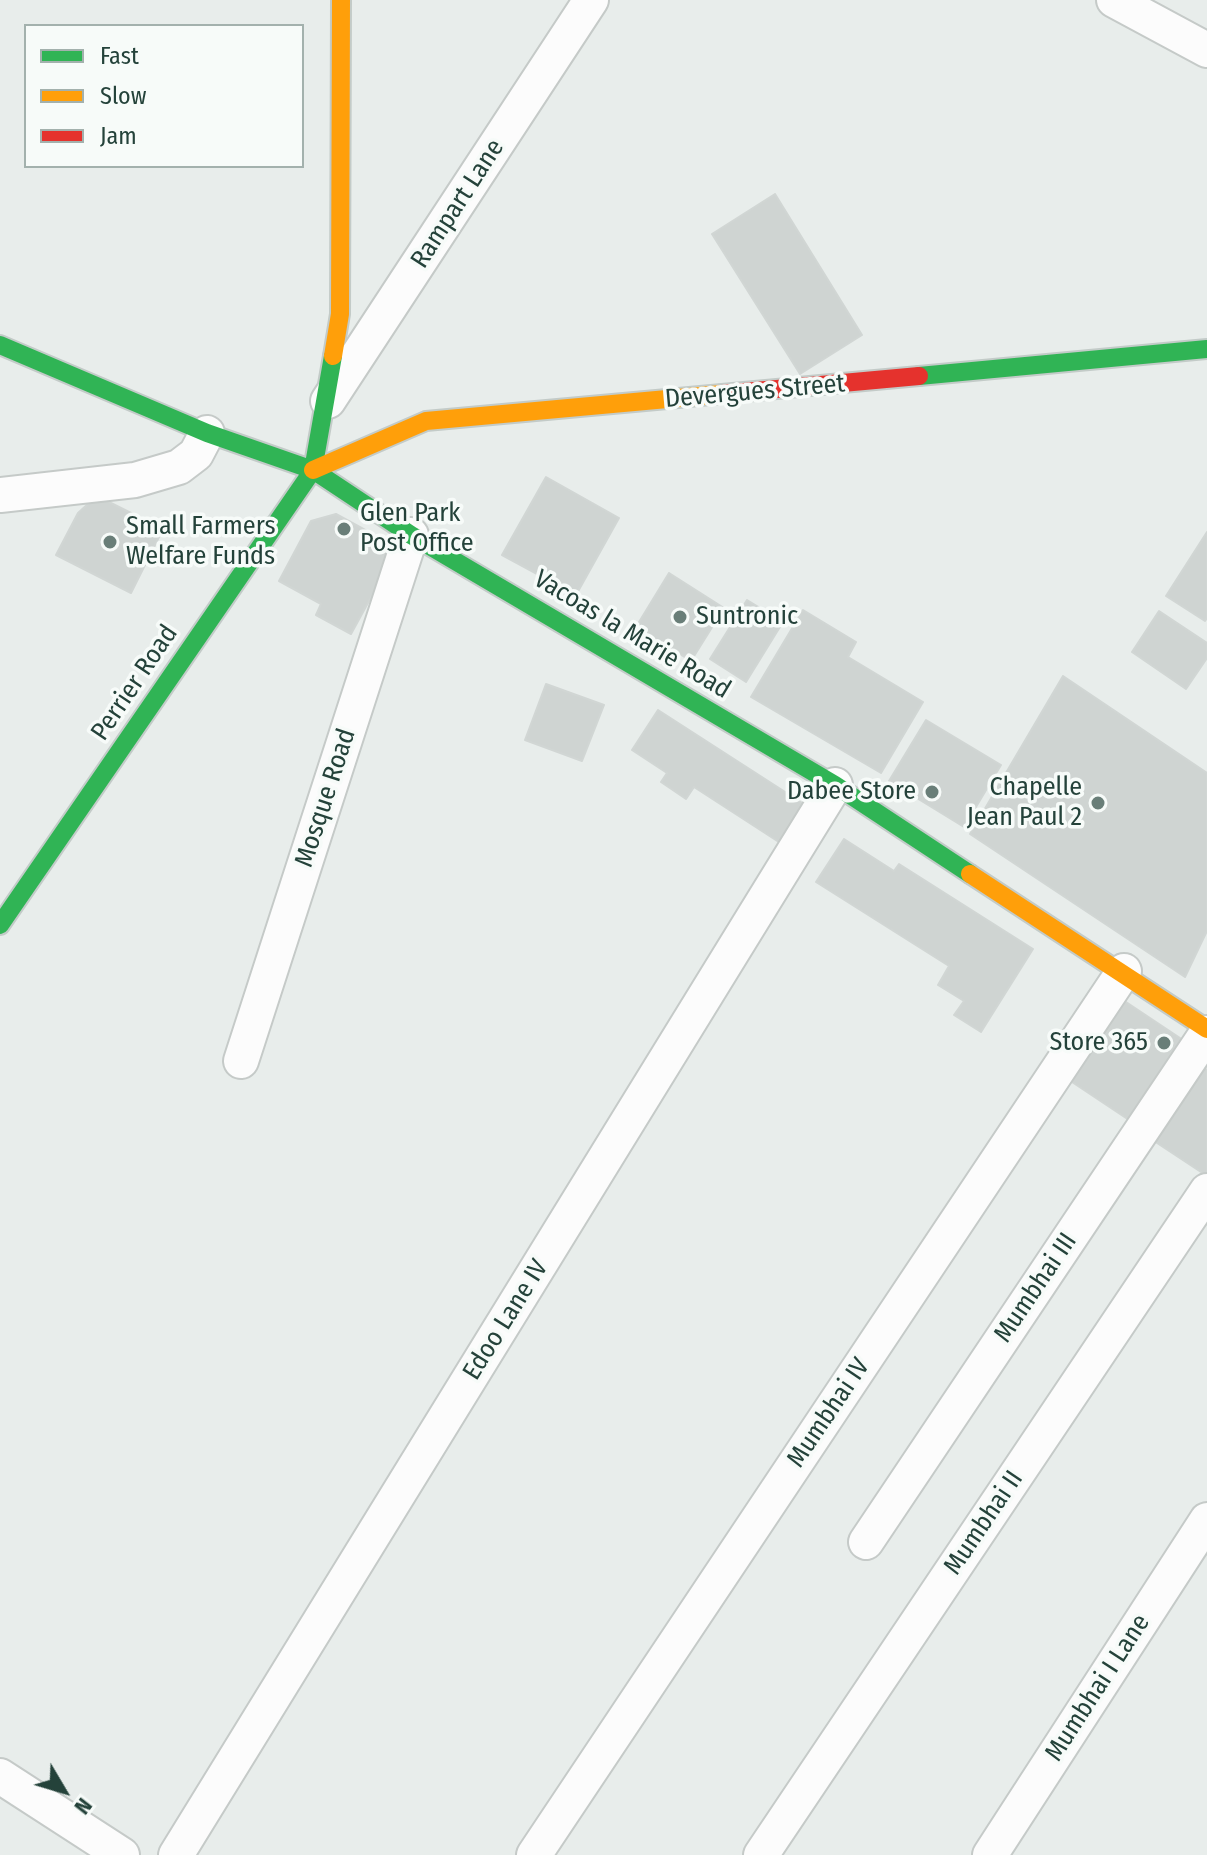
<!DOCTYPE html>
<style>
body{margin:0}
#map{position:relative;width:1207px;height:1855px;overflow:hidden;background:#e8edeb;font-family:"Fira Sans Condensed",sans-serif}
canvas{display:block}
.legend{position:absolute;left:24px;top:24px;width:280px;height:144px;box-sizing:border-box;background:#f7fbf9;border:2px solid #a3b1ad;margin:0;padding:10px 14px;list-style:none;font-size:24px;color:#24423a}
.legend li{display:flex;align-items:center;gap:16px;height:40px}
.legend b{width:40px;border:2px solid #a3b1ad}
.north{position:absolute;left:24px;top:1751px;width:80px;height:80px;-webkit-text-stroke:6px #f7fbf9;paint-order:stroke;rotate:128deg;font-size:22px;font-weight:700;line-height:32px;text-align:center;color:#24423a}
.north::after{content:'';display:block;margin:auto;width:28px;height:36px;background:#24423a;clip-path:polygon(50% 0,100% 100%,50% 72%,0 100%)}
</style>
<div id="map">
<canvas width="1207" height="1855"></canvas>
<ul class="legend">
<li><b style="height:10px;background:#30b455"></b>Fast</li>
<li><b style="height:10px;background:#ff9f0a"></b>Slow</li>
<li><b style="height:10px;background:#e5322d"></b>Jam</li>
</ul>
<div class="north">N</div>
</div>
<script>
const ctx = document.querySelector('canvas').getContext('2d');
ctx.lineJoin = 'round';
function fillPath(path, color) { ctx.fillStyle = color; ctx.fill(path, 'evenodd'); }
const shape = rows => new Path2D(rows.map(r => 'M' + r).join(''));
function strokePath(path, color, width, dash) { ctx.strokeStyle = color; ctx.lineWidth = width; ctx.lineCap = dash ? 'butt' : 'round'; ctx.setLineDash(dash || []); ctx.stroke(path); }
function drawText(font, color, halo, rows, align = 'center') {
  ctx.font = font + ' "Fira Sans Condensed",sans-serif'; ctx.lineWidth = 7; ctx.setLineDash([]); ctx.textBaseline = 'middle'; ctx.strokeStyle = halo; ctx.fillStyle = color; for (const [text, x, y, turn = 0] of rows) {
    ctx.save(); ctx.translate(x, y); ctx.rotate((+turn || 0) * Math.PI / 180); ctx.textAlign = isNaN(turn) ? turn : align; if (halo) ctx.strokeText(text, 0, 0); ctx.fillText(text, 0, 0); ctx.restore();
  }
}
const building = shape([
 [775,194,862,335,800,374,712,234,775,194],
 [546,477,619,518,576,595,502,555,546,477],
 [98,500,107,501,163,529,131,593,56,555,78,513,89,503,98,500],
 [336,514,398,548,351,634,316,615,321,604,279,581,311,521,336,514],
 [1207,532,1207,618,1205,621,1166,596,1207,532],
 [669,573,724,608,691,661,636,627,669,573],
 [747,600,783,622,746,682,710,659,747,600],
 [803,610,856,642,848,657,923,702,881,773,751,697,803,610],
 [1159,611,1207,643,1207,658,1186,689,1132,652,1159,611],
 [1063,676,1207,773,1207,931,1185,977,970,834,1063,676],
 [546,684,604,705,582,761,525,740,546,684],
 [658,710,810,808,785,846,694,787,686,799,661,782,667,773,632,750,658,710],
 [926,720,1001,765,964,827,889,781,926,720],
 [844,839,894,871,899,864,1033,949,981,1032,954,1015,964,1001,938,985,949,966,816,882,844,839],
 [1123,1000,1183,1040,1129,1120,1069,1080,1123,1000],
 [1197,1063,1207,1070,1207,1176,1148,1137,1197,1063]
]);
const street = shape([
 [1114,0,1207,50],
 [328,401,591,0],
 [0,495,135,480,179,467,196,454,207,433],
 [241,1061,411,535],
 [866,1542,1207,1033],
 [0,1776,122,1855],
 [176,1855,835,785],
 [534,1855,1124,971],
 [761,1855,1207,1191],
 [990,1855,1207,1520]
]);
const fast = shape([
 [0,345,207,433,313,470,411,535,835,785,970,874],
 [919,376,1207,349],
 [0,925,313,470,333,356]
]);
const slow = shape([
 [333,356,340,314,341,0],
 [313,470,426,421,722,394],
 [970,874,1207,1029]
]);
const jam = shape([
 [722,394,919,376]
]);
const markers = [
 [344,529,8,"#697e78"],
 [110,542,8,"#697e78"],
 [680,617,8,"#697e78"],
 [932,792,8,"#697e78"],
 [1098,803,8,"#697e78"],
 [1164,1043,8,"#697e78"]
];
const streetNames = [
 ["Rampart Lane",458,204,-57],
 ["Devergues Street",755,392,-5],
 ["Vacoas la Marie Road",632,635,31],
 ["Perrier Road",135,683,-56],
 ["Mosque Road",326,798,-72],
 ["Mumbhai III",1036,1288,-56],
 ["Edoo Lane IV",506,1320,-58],
 ["Mumbhai IV",829,1413,-56],
 ["Mumbhai II",984,1523,-56],
 ["Mumbhai I Lane",1098,1688,-57]
];
const poiNames = [
 ["Glen Park",360,514],
 ["Post Office",360,544],
 ["Small Farmers",126,527],
 ["Welfare Funds",126,557],
 ["Suntronic",696,617],
 ["Chapelle",1082,788,"right"],
 ["Jean Paul 2",1082,818,"right"],
 ["Dabee Store",916,792,"right"],
 ["Store 365",1148,1043,"right"]
];
fillPath(building, '#cfd4d2');
strokePath(building, '#d1d6d4', 2);
strokePath(street, '#c5cac8', 38);
strokePath(fast, '#c3cbc8', 22);
strokePath(slow, '#c3cbc8', 22);
strokePath(jam, '#c3cbc8', 22);
strokePath(street, '#fcfcfc', 34);
strokePath(fast, '#30b455', 18);
strokePath(slow, '#ff9f0a', 18);
strokePath(jam, '#e5322d', 18);
for (const [x, y, r, color] of markers) { const dot = new Path2D(); dot.arc(x, y, r, 0, 2 * Math.PI); ctx.fillStyle = color; ctx.fill(dot); strokePath(dot, '#f7fbf9', 3); }
drawText('26px', '#24423a', '#f7fbf9', streetNames);
drawText('26px', '#24423a', '#f7fbf9', poiNames, 'left');
</script>
